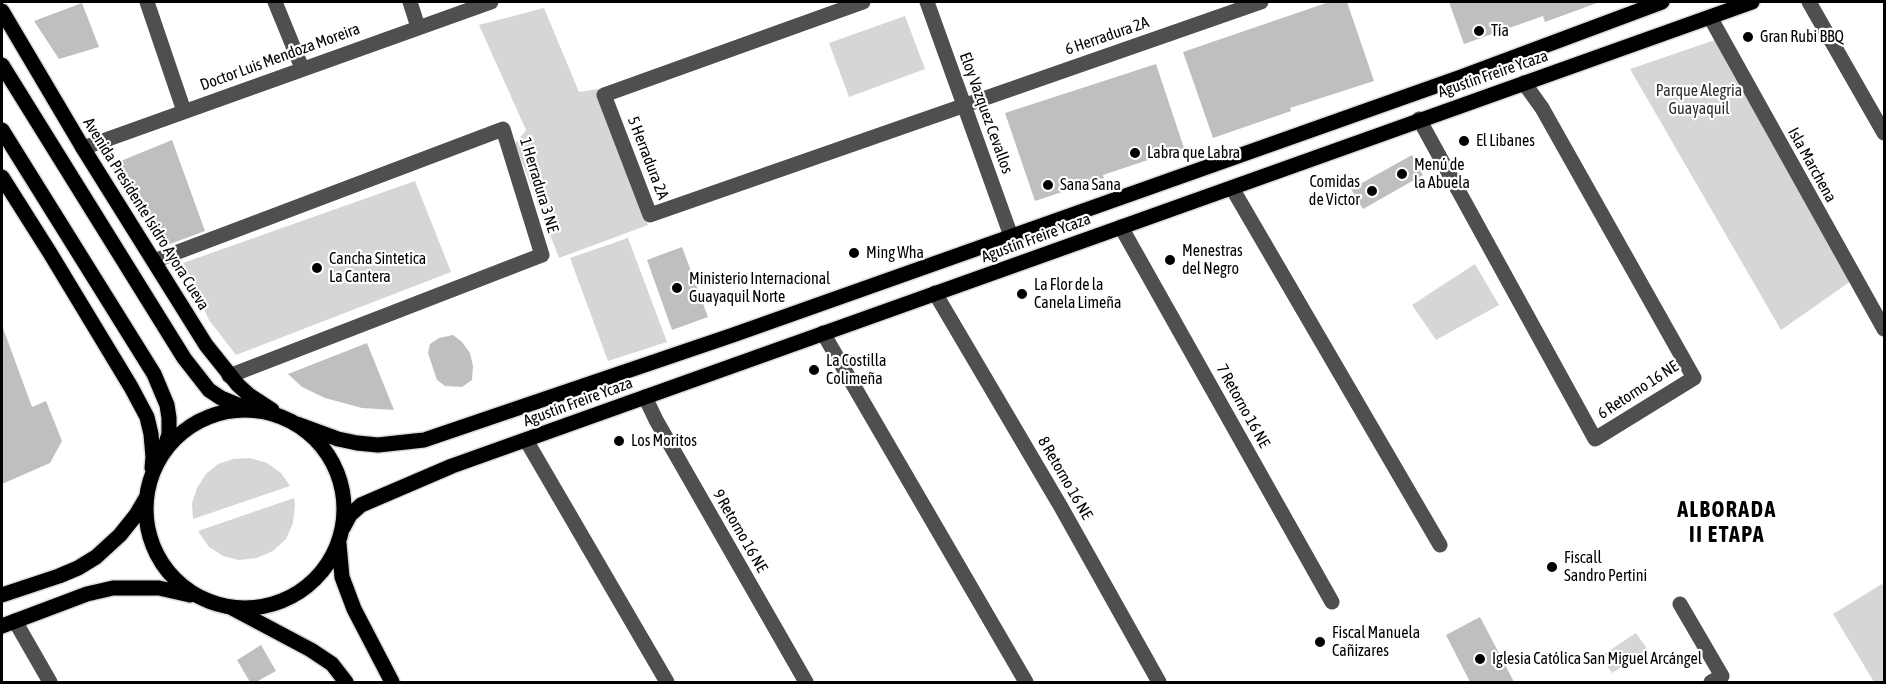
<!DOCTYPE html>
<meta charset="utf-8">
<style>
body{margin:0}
#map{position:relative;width:1886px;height:684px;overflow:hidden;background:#fff;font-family:"Asap Condensed",sans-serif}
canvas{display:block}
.frame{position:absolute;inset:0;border:3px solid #000;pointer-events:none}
</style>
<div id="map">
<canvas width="1886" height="684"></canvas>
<div class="frame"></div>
</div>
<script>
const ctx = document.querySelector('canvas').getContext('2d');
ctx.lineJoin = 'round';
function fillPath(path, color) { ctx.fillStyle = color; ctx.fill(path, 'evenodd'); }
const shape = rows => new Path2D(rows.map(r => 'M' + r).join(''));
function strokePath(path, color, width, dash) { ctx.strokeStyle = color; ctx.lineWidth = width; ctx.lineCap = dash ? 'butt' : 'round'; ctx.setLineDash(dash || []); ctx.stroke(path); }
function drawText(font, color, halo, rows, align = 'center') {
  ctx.font = font + ' "Asap Condensed",sans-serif'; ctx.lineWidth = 4.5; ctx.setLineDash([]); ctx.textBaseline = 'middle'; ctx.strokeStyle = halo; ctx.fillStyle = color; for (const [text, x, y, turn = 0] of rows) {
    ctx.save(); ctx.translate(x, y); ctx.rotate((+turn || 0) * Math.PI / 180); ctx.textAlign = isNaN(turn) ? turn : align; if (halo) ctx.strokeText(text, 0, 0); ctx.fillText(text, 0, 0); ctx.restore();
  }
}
const green = shape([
 [544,8,579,92,598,89,648,225,559,258,515,144,526,130,479,25],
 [905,16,925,69,849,97,829,43],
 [1715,40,1851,281,1781,330,1630,69],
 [415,181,451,272,236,355,209,320,183,263],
 [628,238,667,342,608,361,570,258],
 [1475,264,1499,305,1436,340,1412,305],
 [233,459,250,458,267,463,281,473,290,486,193,519,192,503,197,488,206,474,218,464],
 [294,498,295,505,293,523,286,539,273,551,257,558,239,560,223,556,209,547,198,531],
 [1882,584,1884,590,1884,682,1874,682,1833,614],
 [1636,633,1648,650,1612,673,1601,656]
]);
const building = shape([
 [1329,2,1347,2,1374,81,1290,108,1291,111,1213,138,1183,52],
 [1449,2,1596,2,1597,3,1545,22,1543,16,1464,44],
 [82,3,99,47,59,59,34,21],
 [1156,64,1184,148,1103,175,1104,178,1035,201,1005,113],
 [172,140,205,231,162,247,111,165],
 [1412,155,1423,175,1363,209,1351,189],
 [682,247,708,317,672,330,647,260],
 [3,328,32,407,46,401,62,441,50,463,2,484],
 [453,335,462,342,470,353,473,366,472,380,462,387,445,386,437,380,428,353,430,344,439,338],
 [367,343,394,410,362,408,325,398,302,387,288,374],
 [1480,617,1514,682,1470,682,1446,635],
 [261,645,276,671,256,682,250,682,237,660]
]);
const minor = shape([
 [147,2,184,111],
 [275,2,302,68],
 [410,2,418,27],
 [863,2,604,95,650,215,1261,2],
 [927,2,1011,236],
 [1809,2,1884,133],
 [1710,17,1884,329],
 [1419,119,1595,439,1694,378,1542,108,1524,83],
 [83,148,491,2],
 [1232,188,1440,545],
 [1121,227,1332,602],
 [154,261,503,129,542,255,229,376],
 [935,293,1061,507,1159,682],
 [823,333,1026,682],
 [645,397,656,420,806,682],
 [526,440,667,682],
 [1680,604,1722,676,1711,682],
 [15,621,50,682]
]);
const major = shape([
 [2,11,83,148,206,345,238,385,249,395,272,410],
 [2,65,184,358,209,390,221,398,245,408],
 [2,130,154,374,167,405,169,418,169,434,164,449],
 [2,177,50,253,131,387,147,417,151,434,153,457,152,468],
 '146 509a99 99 0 1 1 198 0a99 99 0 1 1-198 0Z',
 [297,424,338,439,357,443,378,445,424,440,733,335,1461,77,1662,2],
 [343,528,350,515,361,505,452,466,1752,2],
 [339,544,342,577,354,609,392,682],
 [2,595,59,576,78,568,96,557,120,535,136,515,146,498],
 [232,608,311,650,332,664,346,682],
 [2,626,87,594,113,588,159,588,190,595]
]);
const markers = [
 [1479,31,6,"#000"],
 [1748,37,6,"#000"],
 [1464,141,6,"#000"],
 [1135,153,6,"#000"],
 [1402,174,6,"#000"],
 [1048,185,6,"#000"],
 [1372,191,6,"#000"],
 [854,253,6,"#000"],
 [1170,260,6,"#000"],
 [317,268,6,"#000"],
 [677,288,6,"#000"],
 [1022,294,6,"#000"],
 [814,370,6,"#000"],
 [619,441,6,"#000"],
 [1552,567,6,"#000"],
 [1320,642,6,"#000"],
 [1480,659,6,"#000"]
];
const poiNames = [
 ["Tía",1491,31],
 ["Gran Rubi BBQ",1760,37],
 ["El Libanes",1476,141],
 ["Labra que Labra",1147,153],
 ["Menú de",1414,165],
 ["la Abuela",1414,183],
 ["Comidas",1360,182,"right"],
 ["de Victor",1360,200,"right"],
 ["Sana Sana",1060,185],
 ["Menestras",1182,251],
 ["del Negro",1182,269],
 ["Ming Wha",866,253],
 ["Cancha Sintetica",329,259],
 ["La Cantera",329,277],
 ["Ministerio Internacional",689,279],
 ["Guayaquil Norte",689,297],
 ["La Flor de la",1034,285],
 ["Canela Limeña",1034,303],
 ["La Costilla",826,361],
 ["Colimeña",826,379],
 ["Los Moritos",631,441],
 ["Fiscall",1564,558],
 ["Sandro Pertini",1564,576],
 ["Fiscal Manuela",1332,633],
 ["Cañizares",1332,651],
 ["Iglesia Católica San Miguel Arcángel",1492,659]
];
const streetNames = [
 ["6 Herradura 2A",1107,36,-19],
 ["Doctor Luis Mendoza Moreira",280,57,-20],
 ["Agustín Freire Ycaza",1493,74,-19],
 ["Eloy Vazquez Cevallos",986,113,70],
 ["5 Herradura 2A",648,158,69],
 ["Isla Marchena",1812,165,61],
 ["1 Herradura 3 NE",539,185,73],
 ["Avenida Presidente Isidro Ayora Cueva",146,214,58],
 ["Agustín Freire Ycaza",1036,238,-20],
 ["6 Retorno 16 NE",1638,390,-33],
 ["Agustín Freire Ycaza",578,402,-20],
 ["7 Retorno 16 NE",1243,406,61],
 ["8 Retorno 16 NE",1065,478,60],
 ["9 Retorno 16 NE",740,531,60]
];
const parkNames = [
 ["Parque Alegria",1699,91],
 ["Guayaquil",1699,109]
];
const districtNames = [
 ["ALBORADA",1727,510],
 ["II ETAPA",1727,535]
];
fillPath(green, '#d6d6d6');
fillPath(building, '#bfbfbf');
strokePath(major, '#dbdbdb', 18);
strokePath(minor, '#4f4f4f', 15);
strokePath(major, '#000', 15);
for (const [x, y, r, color] of markers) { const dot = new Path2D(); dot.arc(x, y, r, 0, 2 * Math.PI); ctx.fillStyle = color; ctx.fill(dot); strokePath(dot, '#fff', 2); }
drawText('16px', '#000', '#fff', poiNames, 'left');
drawText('16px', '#000', '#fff', streetNames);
drawText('16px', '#2d2d2d', '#fff', parkNames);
ctx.letterSpacing = '1.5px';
drawText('bold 22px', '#000', '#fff', districtNames);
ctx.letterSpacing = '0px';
</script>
